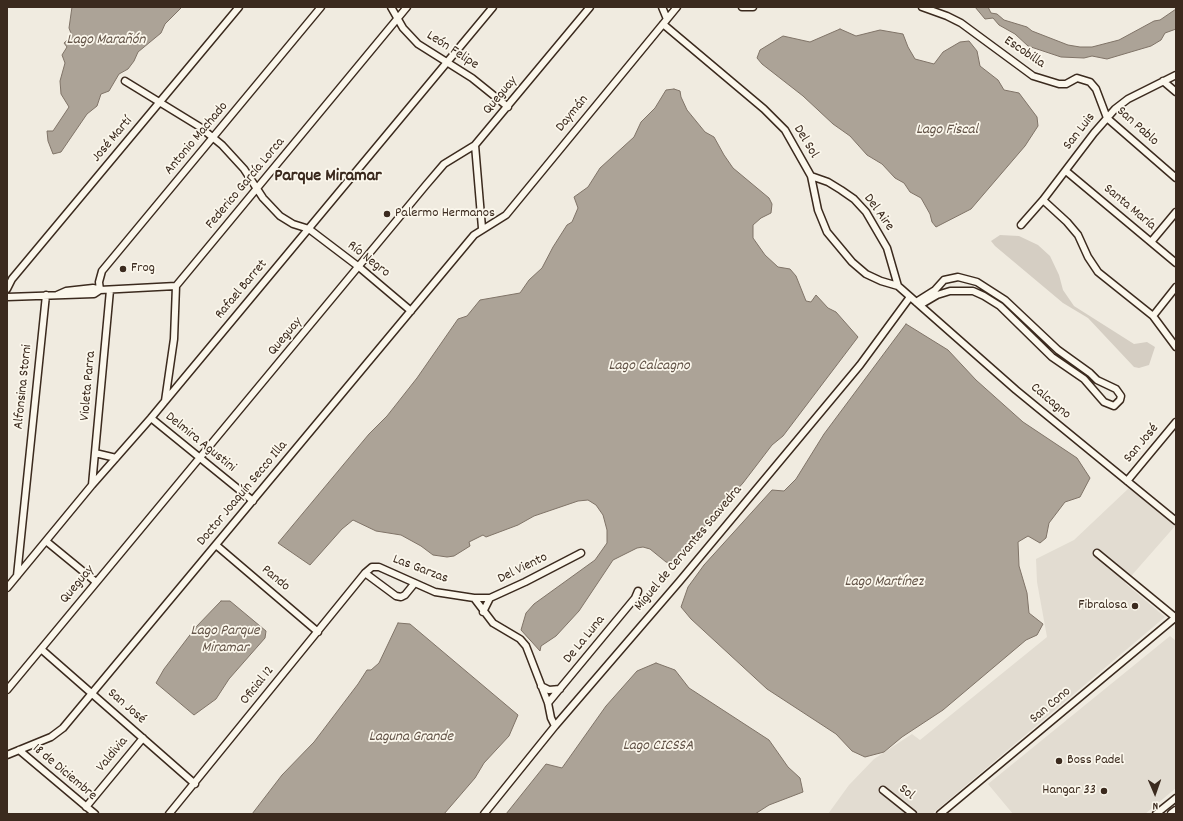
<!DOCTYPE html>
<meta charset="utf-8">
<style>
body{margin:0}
#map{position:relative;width:1183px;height:821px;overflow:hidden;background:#f0ebe0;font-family:Dekko,sans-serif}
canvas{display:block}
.frame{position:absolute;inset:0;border:8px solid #3b2a1e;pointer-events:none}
.north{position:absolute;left:1135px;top:773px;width:40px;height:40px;-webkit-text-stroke:3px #fbf7ec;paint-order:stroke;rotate:178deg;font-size:11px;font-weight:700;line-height:16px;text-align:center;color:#3b2a1e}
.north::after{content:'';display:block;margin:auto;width:14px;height:18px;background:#3b2a1e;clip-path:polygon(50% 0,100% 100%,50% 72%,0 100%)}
</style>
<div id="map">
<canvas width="1183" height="821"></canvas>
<div class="frame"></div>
<div class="north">N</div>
</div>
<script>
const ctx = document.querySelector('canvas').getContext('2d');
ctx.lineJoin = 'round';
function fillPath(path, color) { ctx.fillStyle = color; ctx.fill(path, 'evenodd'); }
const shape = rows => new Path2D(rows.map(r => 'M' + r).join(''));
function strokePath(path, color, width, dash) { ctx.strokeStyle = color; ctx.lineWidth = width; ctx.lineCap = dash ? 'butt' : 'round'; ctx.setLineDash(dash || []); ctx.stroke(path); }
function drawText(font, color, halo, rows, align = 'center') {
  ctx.font = font + ' Dekko,sans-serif'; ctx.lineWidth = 3.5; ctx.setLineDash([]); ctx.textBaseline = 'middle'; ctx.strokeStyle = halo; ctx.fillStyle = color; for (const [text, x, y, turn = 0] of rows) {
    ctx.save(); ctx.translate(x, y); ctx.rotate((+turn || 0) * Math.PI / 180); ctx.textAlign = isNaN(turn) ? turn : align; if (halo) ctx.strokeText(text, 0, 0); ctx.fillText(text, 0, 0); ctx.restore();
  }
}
const built = shape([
 [1129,488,1176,525,1125,583,1165,617,932,814,828,814,849,785,874,759,912,734,920,740,1047,637,1037,582,1036,559,1074,540],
 [1170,636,1176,641,1176,788,1145,814,1013,814,988,784]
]);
const green = shape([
 [1000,235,1019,236,1038,245,1050,256,1059,275,1063,290,1074,306,1134,344,1147,342,1155,347,1149,365,1139,368,1134,367,1088,318,1063,303,995,246,991,241]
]);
const water = shape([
 [72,7,182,7,165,24,161,33,138,52,134,61,128,69,119,74,109,91,101,94,97,106,87,114,61,152,53,154,48,141,47,131,53,131,69,107,61,94,60,81,65,63,62,55,67,47,64,43,72,36,69,28,72,7],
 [975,7,988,7,991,13,997,14,1004,20,1027,27,1032,31,1068,45,1080,47,1092,47,1119,40,1154,21,1160,20,1176,9,1176,29,1165,33,1161,40,1151,46,1107,59,1092,56,1084,58,1061,57,1028,46,1015,34,999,25,993,18,985,19,975,7],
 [840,29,856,36,880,30,903,34,908,47,915,59,934,64,943,52,960,42,969,41,977,51,980,66,998,80,1004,90,1019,93,1037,117,1038,126,1025,146,971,209,936,227,932,222,930,214,921,198,910,192,904,183,895,178,882,164,867,155,850,136,833,124,803,96,762,64,757,58,760,50,783,36,810,42,840,29],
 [674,89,680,91,681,97,687,110,705,132,714,137,724,155,733,168,769,198,772,204,771,213,761,218,753,225,753,238,765,255,778,267,790,269,796,276,806,301,811,302,816,295,828,308,836,312,858,337,783,436,772,445,743,483,678,556,674,564,666,562,650,549,643,547,637,548,613,560,579,611,556,636,541,646,540,651,521,630,526,613,534,604,595,560,607,543,607,530,603,515,596,505,588,500,578,501,534,516,518,525,486,537,483,535,469,542,470,546,454,556,447,557,433,555,421,546,401,535,376,531,353,520,342,529,310,565,278,543,369,434,387,416,417,378,458,319,467,316,480,300,520,293,529,280,542,268,553,247,567,225,572,222,578,208,574,197,588,187,600,168,634,137,641,122,655,108,666,90,674,89],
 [906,324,948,350,976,380,1023,422,1077,458,1090,478,1080,497,1065,502,1049,523,1046,538,1040,543,1028,536,1018,542,1019,566,1027,593,1029,613,1043,624,1037,635,1026,640,943,710,902,737,884,752,865,757,852,751,836,734,767,689,691,619,681,607,688,587,704,565,772,490,784,491,796,479,824,434,906,324],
 [221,601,230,601,266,631,265,638,229,679,216,699,194,715,156,683,164,669,196,627,221,601],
 [398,623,410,624,518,715,509,736,484,763,475,778,444,814,252,814,282,775,314,742,358,684,367,670,371,670,379,663,398,623],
 [656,663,675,670,689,688,769,740,788,767,800,778,803,792,769,805,755,814,506,814,546,764,562,768,606,706,637,671,656,663]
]);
const minor = shape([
 [391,7,403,28,418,44,472,78,508,107],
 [662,7,667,19],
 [742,7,753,7],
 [922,7,947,16,961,23,1033,76,1059,84,1066,84,1077,78,1090,82,1096,89,1107,118,1176,178],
 [663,24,764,109,785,130,811,176,818,210,827,232,852,262,866,274,881,281,898,286,1016,390,1176,521],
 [125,81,200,127,222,145,244,169,263,198,280,216,293,224,309,229,359,267,411,311],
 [1163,81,1176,92],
 [475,145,482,228],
 [1066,171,1176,263],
 [811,176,828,182,841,190,854,199,866,212,887,248,898,286],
 [1043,200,1067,222,1078,235,1088,257,1098,272,1153,316,1176,347],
 [1021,225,1043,200,1094,133,1115,109,1128,99,1176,75],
 [1151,242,1176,212],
 [7,289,12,279,239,7],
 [100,290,99,282,102,271,321,7],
 [57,295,66,291,93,288,100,290,176,286],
 [7,297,94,294,100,290],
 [916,302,935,290,944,280,958,277,977,282,1005,300,1058,350,1090,373,1097,380,1116,389,1121,396,1120,400,1114,406,1104,402,1084,379,1052,357,1000,306,984,296,973,291,950,291,937,295,920,305],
 [1153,316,1176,287],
 [165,401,174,339,176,286,407,7],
 [151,418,253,501],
 [95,453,116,458],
 [1127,481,1176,422],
 [92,485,110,290],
 [46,541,96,582],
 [216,545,318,632],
 [1097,553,1176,618],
 [365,573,396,596,401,597,405,595,414,584],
 [17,576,46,295],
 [7,588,92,485,151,418,493,7],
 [474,598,490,598],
 [483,612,490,598,525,582,581,553],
 [41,649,195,784],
 [541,686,549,690,560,689],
 [7,690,426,185,444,164,475,145,590,7],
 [548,703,635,598,638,591],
 [19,750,95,814],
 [7,755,51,737,63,728,474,235,506,215,677,7],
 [883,790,913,814],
 [86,807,143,738],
 [169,814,365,573,372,567,379,567,435,592,474,598,493,623,520,639,526,646,548,703,551,718,555,726],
 [484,814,555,726,679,582,860,365,910,297],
 [940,814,1176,617],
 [1156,814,1176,798]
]);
const secondary = shape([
 [1172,814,1176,811]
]);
const markers = [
 [387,214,4,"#3b2a1e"],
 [123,269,4,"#3b2a1e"],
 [1135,606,4,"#3b2a1e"],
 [1059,761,4,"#3b2a1e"],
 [1104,791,4,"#3b2a1e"]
];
const streetNames = [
 ["León Felipe",452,51,33],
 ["Escobilla",1024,53,34],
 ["Queguay",501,96,-50],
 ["Daymán",573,114,-51],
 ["San Pablo",1137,127,42],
 ["San Luis",1080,132,-52],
 ["Antonio Machado",197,139,-50],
 ["José Martí",113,140,-50],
 ["Del Sol",805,142,59],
 ["Federico García Lorca",246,184,-50],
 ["Santa María",1129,208,40],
 ["Del Aire",878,213,54],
 ["Río Negro",368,260,38],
 ["Rafael Barret",242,290,-50],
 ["Queguay",286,337,-50],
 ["Violeta Parra",89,386,-85],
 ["Alfonsina Storni",24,387,-84],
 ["Calcagno",1050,402,40],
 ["Delmira Agustini",200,443,39],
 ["San José",1142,444,-50],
 ["Doctor Joaquín Secco Illa",243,494,-50],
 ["Miguel de Cervantes Saavedra",689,549,-50],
 ["Del Viento",523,569,-26],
 ["Las Garzas",420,570,21],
 ["Pando",275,579,40],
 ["Queguay",78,585,-50],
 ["De La Luna",585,640,-51],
 ["Oficial 12",258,686,-51],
 ["San Cono",1051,706,-40],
 ["San José",126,707,41],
 ["Valdivia",113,755,-50],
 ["18 de Diciembre",64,773,40],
 ["Sol",906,793,39]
];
const poiNames = [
 ["Palermo Hermanos",395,214],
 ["Frog",131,269],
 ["Fibralosa",1127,606,"right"],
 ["Boss Padel",1067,761],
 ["Hangar 33",1096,791,"right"]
];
const waterNames = [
 ["Lago Marañón",106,41],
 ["Lago Fiscal",947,131],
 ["Lago Calcagno",649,367],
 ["Lago Martínez",884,583],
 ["Lago Parque",225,632],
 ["Miramar",225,649],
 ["Laguna Grande",411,738],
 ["Lago CICSSA",658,747]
];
const districtNames = [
 ["Parque Miramar",328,178]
];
fillPath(built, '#e2dcd1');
fillPath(green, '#d5cec3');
fillPath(water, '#aca397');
strokePath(water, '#7f7367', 1);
strokePath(minor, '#3b2a1e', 9);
strokePath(secondary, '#3b2a1e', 11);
strokePath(minor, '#fbf7ec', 6);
strokePath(secondary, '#fbf7ec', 8);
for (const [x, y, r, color] of markers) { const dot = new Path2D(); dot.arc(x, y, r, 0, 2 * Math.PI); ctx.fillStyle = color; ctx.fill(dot); strokePath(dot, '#fbf7ec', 1.5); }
drawText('14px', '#3b2a1e', '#fbf7ec', streetNames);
drawText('14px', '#3b2a1e', '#fbf7ec', poiNames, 'left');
drawText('italic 15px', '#635448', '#fbf7ec', waterNames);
drawText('bold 18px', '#3b2a1e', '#fbf7ec', districtNames);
</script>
